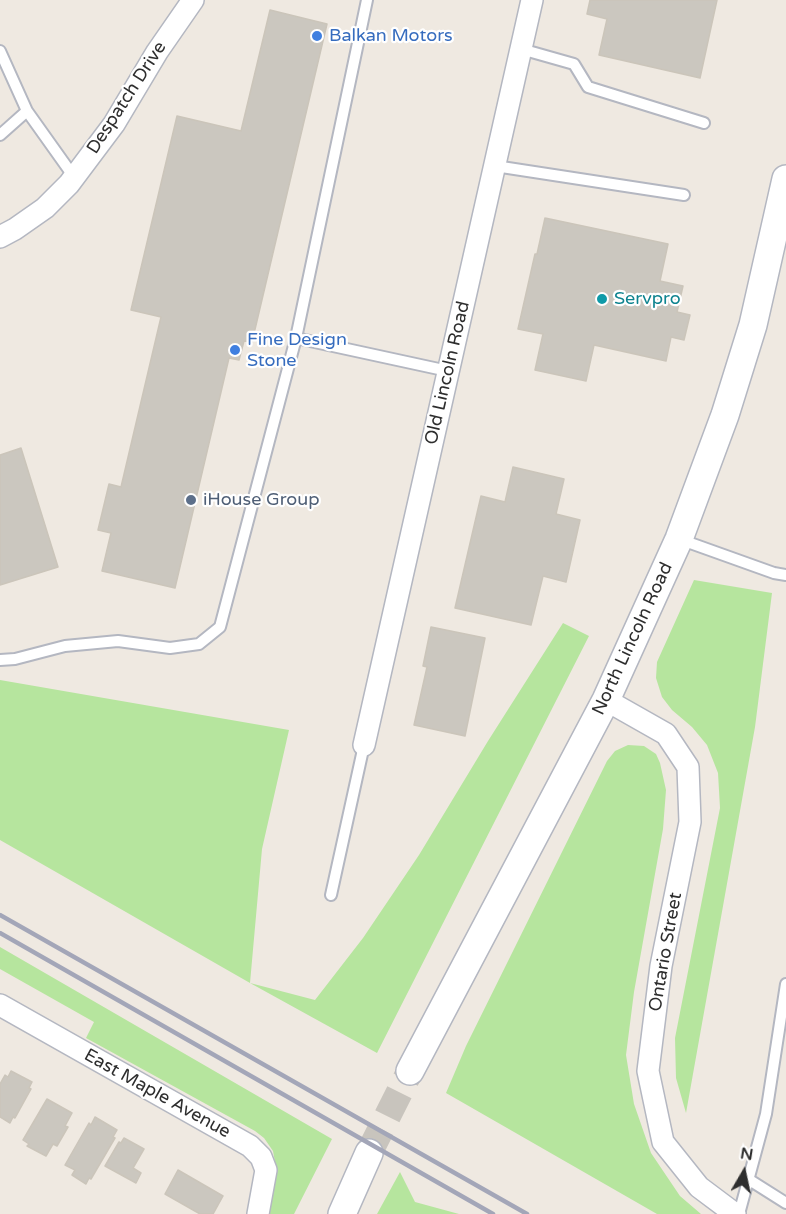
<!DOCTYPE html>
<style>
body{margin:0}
#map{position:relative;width:786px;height:1214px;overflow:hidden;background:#efe9e1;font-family:"Varela Round",sans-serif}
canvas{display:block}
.north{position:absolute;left:714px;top:1142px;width:60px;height:60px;-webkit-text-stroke:4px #fff;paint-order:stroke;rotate:9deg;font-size:16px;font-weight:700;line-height:24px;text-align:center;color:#2e2e2e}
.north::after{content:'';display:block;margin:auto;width:21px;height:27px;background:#2e2e2e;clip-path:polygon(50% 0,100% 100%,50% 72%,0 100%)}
</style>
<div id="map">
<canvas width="786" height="1214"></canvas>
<div class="north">N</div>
</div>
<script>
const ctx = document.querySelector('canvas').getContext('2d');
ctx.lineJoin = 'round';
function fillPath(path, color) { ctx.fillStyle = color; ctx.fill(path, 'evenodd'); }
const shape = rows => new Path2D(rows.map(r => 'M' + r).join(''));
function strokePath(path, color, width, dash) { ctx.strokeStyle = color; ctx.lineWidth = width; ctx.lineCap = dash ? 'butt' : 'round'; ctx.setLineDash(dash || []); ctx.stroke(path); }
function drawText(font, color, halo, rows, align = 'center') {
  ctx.font = font + ' "Varela Round",sans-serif'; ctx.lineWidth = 4.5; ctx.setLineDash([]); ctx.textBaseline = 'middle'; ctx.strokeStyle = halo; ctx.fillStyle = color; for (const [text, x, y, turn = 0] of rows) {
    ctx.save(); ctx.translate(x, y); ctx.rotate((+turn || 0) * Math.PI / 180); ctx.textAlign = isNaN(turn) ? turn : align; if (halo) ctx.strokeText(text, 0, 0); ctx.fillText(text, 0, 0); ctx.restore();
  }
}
const green = shape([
 [694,580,772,593,755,727,686,1113,676,1078,675,1038,720,808,718,773,707,745,692,727,672,710,662,697,656,678,657,662],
 [563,623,589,636,377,1053,250,983,0,840,0,680,289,730,262,849,250,983,315,1000,363,938,419,855,488,741],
 [628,745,644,746,656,754,660,763,666,790,663,829,634,992,626,1055,634,1104,651,1153,680,1196,701,1214,657,1214,446,1093,466,1046,607,761,615,751],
 [0,947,332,1139,294,1214,267,1214,276,1168,273,1151,264,1138,255,1131,86,1038,94,1022,0,969],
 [400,1172,415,1202,459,1214,377,1214]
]);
const building = shape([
 [590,0,717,0,700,78,599,55,607,19,587,14,590,0],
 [270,10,327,24,252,342,244,341,239,360,229,358,175,588,102,571,111,533,98,530,109,484,121,487,161,317,131,310,177,116,241,131,270,10],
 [545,218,668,244,660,281,683,286,677,312,690,315,684,340,671,337,666,361,594,345,586,381,535,370,543,334,518,329,535,254,537,254,545,218],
 [21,448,58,567,0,585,0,455,21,448],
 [513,467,564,479,556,514,580,520,566,582,543,576,531,625,455,608,481,496,505,502,513,467],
 [431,627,485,638,465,736,414,725,427,667,423,666,431,627],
 [11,1071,32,1082,29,1088,31,1089,15,1118,13,1117,10,1123,0,1117,0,1084,5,1075,8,1077,11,1071],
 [47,1099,72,1113,65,1126,68,1127,57,1146,53,1144,46,1156,27,1146,29,1144,23,1140,47,1099],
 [95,1117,117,1130,113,1137,115,1138,91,1179,89,1178,86,1184,72,1175,75,1170,65,1165,89,1123,91,1125,95,1117],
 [124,1138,144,1149,133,1168,141,1173,136,1183,105,1166,119,1142,121,1143,124,1138],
 [178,1170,223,1196,213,1214,200,1214,165,1194,178,1170]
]);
const tertiaryTunnel = shape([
 [369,1153,410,1071]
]);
const service = shape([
 [367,0,296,338,448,371],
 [521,49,574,64,588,87,704,123],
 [0,51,27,111],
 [0,135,27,111,74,177],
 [495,166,684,195],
 [679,539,774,573,786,575],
 [0,660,15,659,65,646,118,641,170,648,199,644,220,627,296,338],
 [331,895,364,745],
 [748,1179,786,1203],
 [739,1214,766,1114,786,984]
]);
const minor = shape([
 [0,237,15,229,45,208,69,184,114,124,157,52,193,0],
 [606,700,666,734,688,767,690,822,661,966,648,1071,663,1142,699,1187,735,1214],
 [364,745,532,0],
 [0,1005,250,1146,261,1157,266,1170,258,1214]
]);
const tertiary = shape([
 [410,1071,606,700,679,539,725,415,753,325,786,179],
 [342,1214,369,1153]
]);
const rail = shape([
 [0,915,527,1214],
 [0,933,493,1214]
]);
const markers = [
 [317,36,6,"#3f7fe0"],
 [602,299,6,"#0f9aa8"],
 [235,350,6,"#3f7fe0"],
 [191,500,6,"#5c6f8a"]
];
const shopNames = [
 ["Balkan Motors",329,36],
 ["Fine Design",247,340],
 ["Stone",247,361]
];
const streetNames = [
 ["Despatch Drive",127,98,-57],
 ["Old Lincoln Road",448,373,-77],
 ["North Lincoln Road",633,639,-65],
 ["Ontario Street",666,952,-80],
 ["East Maple Avenue",157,1094,29]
];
const cultureNames = [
 ["Servpro",614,299]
];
const serviceNames = [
 ["iHouse Group",203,500]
];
fillPath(green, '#b6e59e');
fillPath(building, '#cbc7bf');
strokePath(building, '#cbc5ba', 1.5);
strokePath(tertiaryTunnel, '#c8c4bd', 27, [27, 14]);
strokePath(service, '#b4b7c1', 14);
strokePath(minor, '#b4b7c1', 24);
strokePath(tertiary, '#b4b7c1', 30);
strokePath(service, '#fff', 10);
strokePath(minor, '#fff', 21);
strokePath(tertiary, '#fff', 27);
strokePath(rail, '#a3a6b8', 4.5);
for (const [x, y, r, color] of markers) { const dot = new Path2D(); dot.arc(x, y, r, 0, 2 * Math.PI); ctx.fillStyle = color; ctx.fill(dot); strokePath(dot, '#fff', 2); }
drawText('18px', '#366cbe', '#fff', shopNames, 'left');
drawText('18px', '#2e2e2e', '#fff', streetNames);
drawText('18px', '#0d838f', '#fff', cultureNames, 'left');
drawText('18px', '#4e5e75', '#fff', serviceNames, 'left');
</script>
